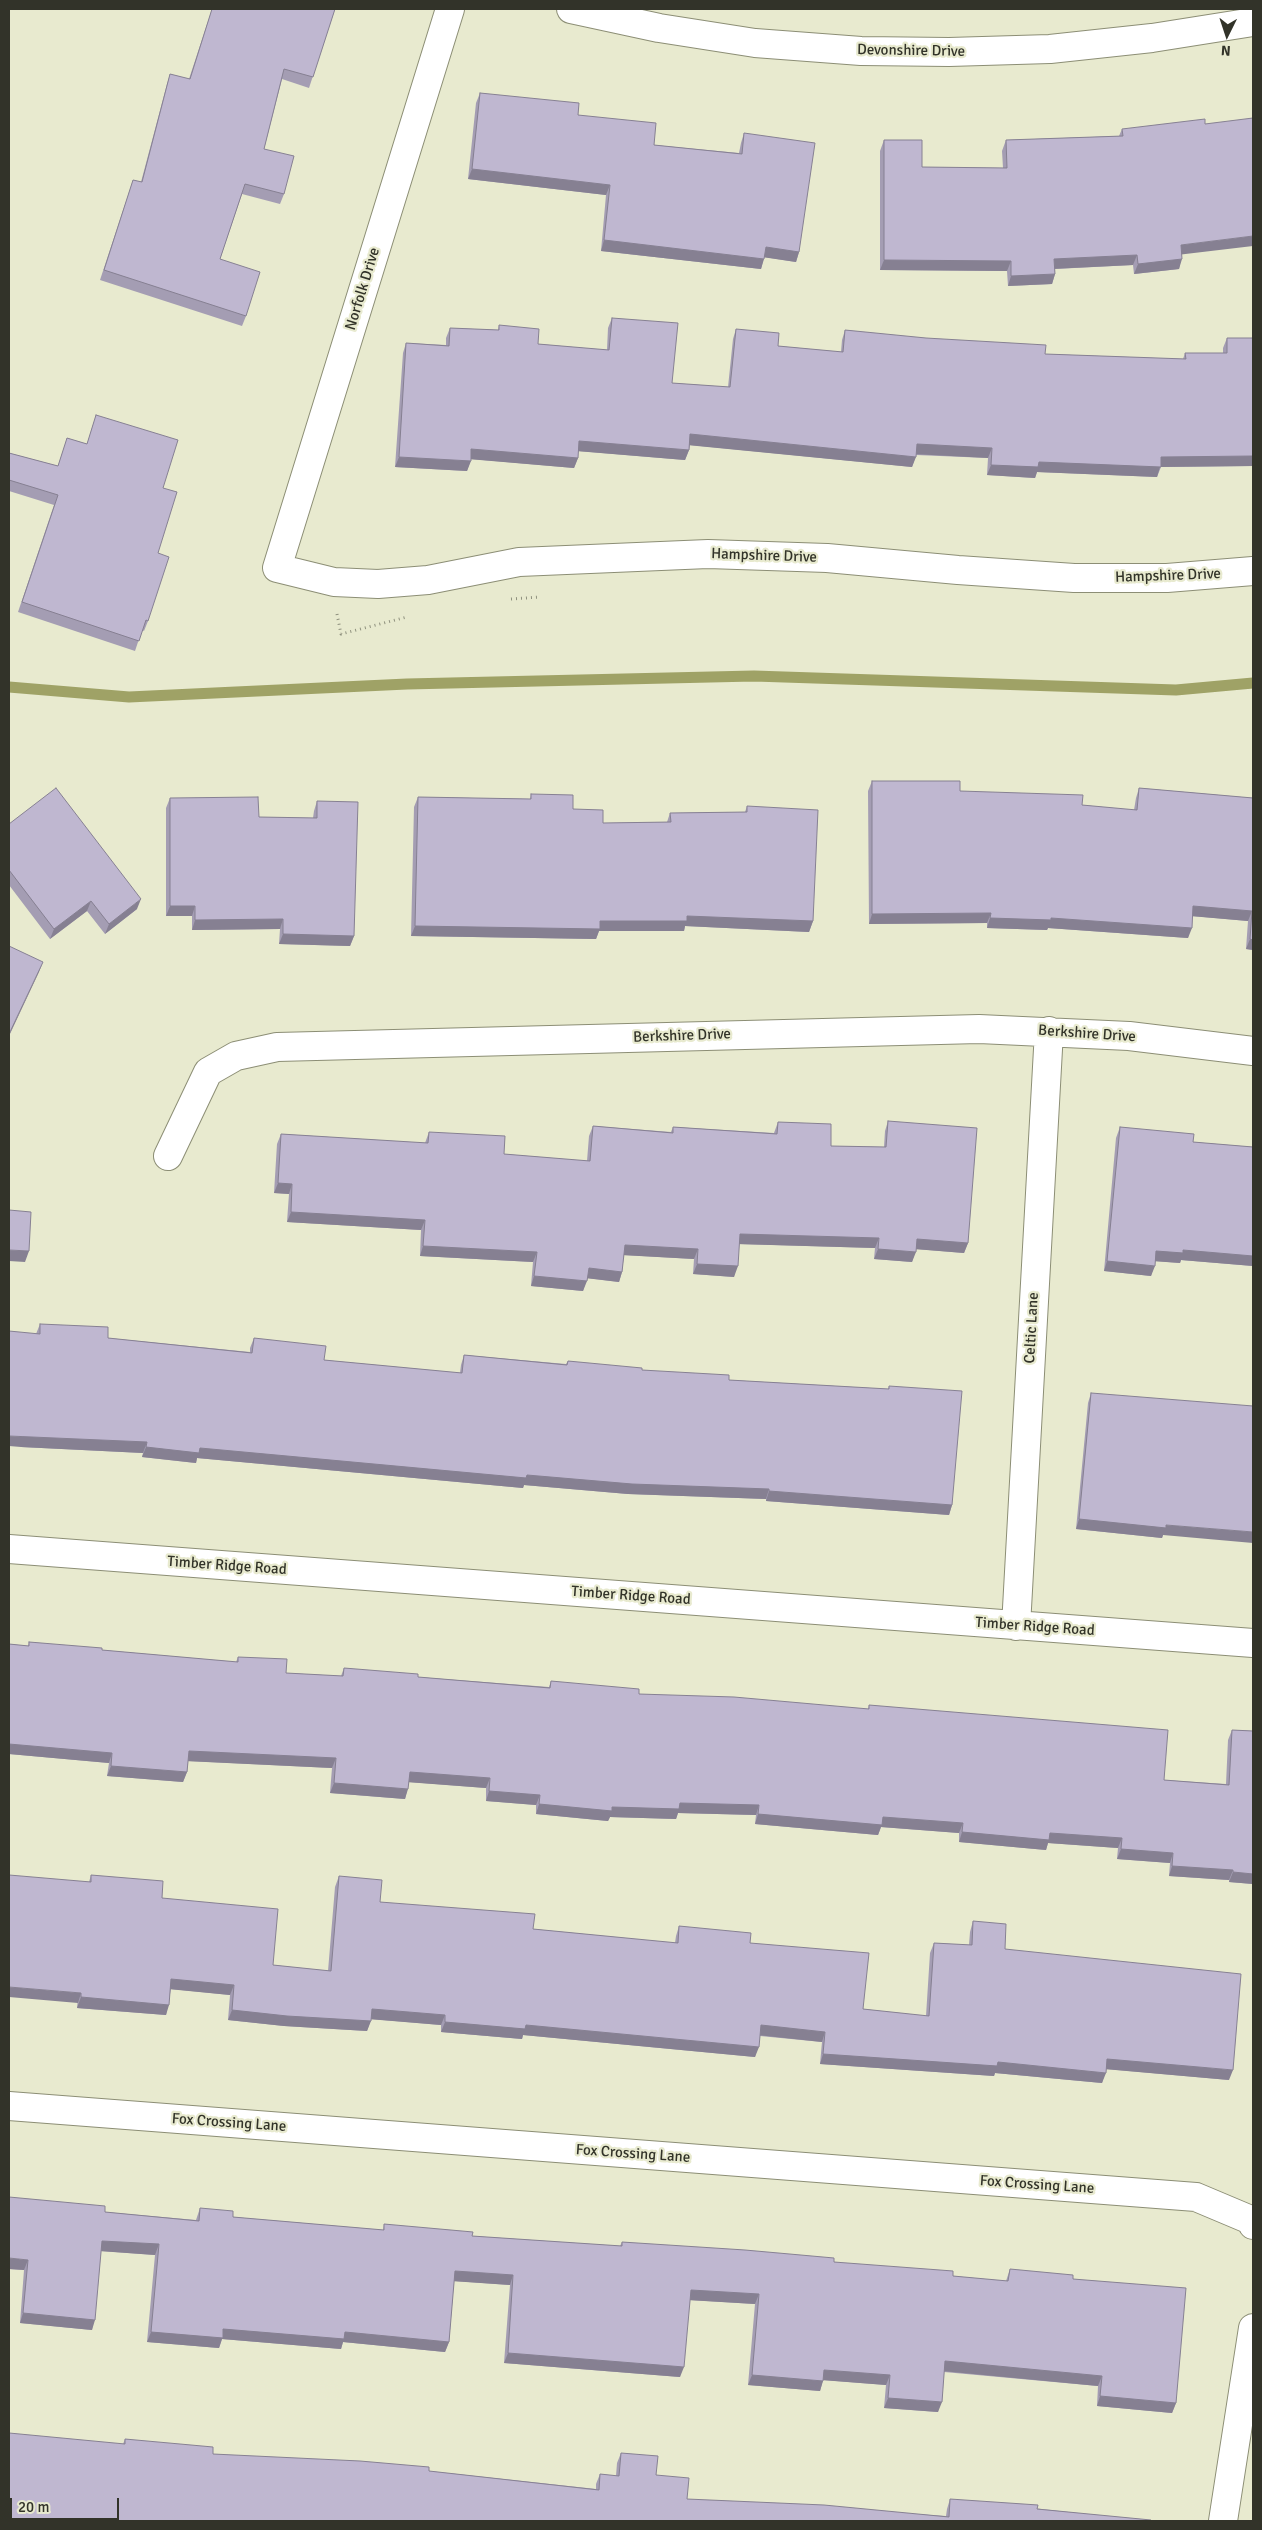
<!DOCTYPE html>
<style>
body{margin:0}
#map{position:relative;width:1262px;height:2530px;overflow:hidden;background:#e8eacf;font-family:Signika,sans-serif}
canvas{display:block}
.frame{position:absolute;inset:0;border:10px solid #323329;pointer-events:none}
.north{position:absolute;left:1202px;top:10px;width:50px;height:50px;-webkit-text-stroke:4px #e8eacf;paint-order:stroke;rotate:184deg;font-size:14px;font-weight:700;line-height:20px;text-align:center;color:#323329}
.north::after{content:'';display:block;margin:auto;width:18px;height:22px;background:#323329;clip-path:polygon(50% 0,100% 100%,50% 72%,0 100%)}
.scale{position:absolute;left:10px;top:2498px;width:109px;height:22px;box-sizing:border-box;border:2px solid #323329;border-top:0;padding-left:6px;font-size:15px;line-height:18px;white-space:nowrap;color:#323329;-webkit-text-stroke:4px #e8eacf;paint-order:stroke}
</style>
<div id="map">
<canvas width="1262" height="2530"></canvas>
<div class="frame"></div>
<div class="north">N</div>
<div class="scale">20 m</div>
</div>
<script>
const ctx = document.querySelector('canvas').getContext('2d');
ctx.lineJoin = 'round';
const shape = rows => new Path2D(rows.map(r => 'M' + r).join(''));
function strokePath(path, color, width, dash) { ctx.strokeStyle = color; ctx.lineWidth = width; ctx.lineCap = dash ? 'butt' : 'round'; ctx.setLineDash(dash || []); ctx.stroke(path); }
function fillPath(path, color) { ctx.fillStyle = color; ctx.fill(path, 'evenodd'); }
function drawText(font, color, halo, rows, align = 'center') {
  ctx.font = font + ' Signika,sans-serif'; ctx.lineWidth = 4.5; ctx.setLineDash([]); ctx.textBaseline = 'middle'; ctx.strokeStyle = halo; ctx.fillStyle = color; for (const [text, x, y, turn = 0] of rows) {
    ctx.save(); ctx.translate(x, y); ctx.rotate((+turn || 0) * Math.PI / 180); ctx.textAlign = isNaN(turn) ? turn : align; if (halo) ctx.strokeText(text, 0, 0); ctx.fillText(text, 0, 0); ctx.restore();
  }
}
const stream = shape([
 [9,687,129,697,407,684,754,676,1176,690,1253,683]
]);
const path = shape([
 [511,599,540,597],
 [337,614,341,634,407,617]
]);
const minor = shape([
 [450,9,277,568,334,582,378,584,428,580,519,562,708,554,827,558,958,570,1074,578,1167,578,1253,571],
 [571,9,659,28,755,43,861,51,949,52,1050,49,1152,38,1253,22],
 [168,1156,208,1072,236,1056,277,1047,979,1029,1129,1036,1253,1051],
 [9,1549,1253,1643],
 [1016,1626,1049,1031],
 [9,2106,1196,2197,1253,2221,1253,2225],
 [1223,2521,1253,2328]
]);
const wall = shape([
 [212,9,335,9,309,88,282,79,264,149,284,194,280,204,242,194,220,259,246,316,242,326,100,280,133,180,141,182,167,84,170,74,189,79],
 [480,93,578,115,654,145,739,153,741,143,744,133,799,252,796,262,764,257,761,269,601,251,606,195,468,179,476,103],
 [1122,129,1182,254,1179,269,1134,274,1133,265,1055,269,1055,274,1052,284,1008,286,1007,271,880,270,880,151,884,140,922,167,1003,168,1002,151,1006,140,1119,136],
 [612,318,672,383,728,387,733,339,736,329,778,346,841,352,842,340,845,330,1045,354,1183,359,1185,353,1223,353,1223,348,1227,338,1253,338,1253,466,1161,467,1157,477,1037,472,1035,478,987,475,988,458,916,455,912,467,690,445,689,450,685,460,578,451,578,458,574,468,471,459,467,471,395,467,403,353,406,343,446,345,446,338,450,328,498,330,499,325,538,344,607,350,608,328],
 [96,415,163,488,158,553,148,621,144,631,142,630,135,651,18,612,54,505,9,491,9,453,58,466,67,438,87,444],
 [872,781,1082,805,1134,810,1136,798,1139,788,1253,798,1253,950,1246,949,1248,921,1192,916,1188,938,1048,928,1047,930,987,928,987,923,869,924,868,791],
 [531,794,573,809,603,823,667,822,670,813,745,812,747,806,813,921,809,932,685,926,684,931,599,931,596,939,411,936,414,807,418,797,530,799],
 [170,798,259,817,313,818,314,811,317,801,354,936,350,946,279,944,280,929,192,930,192,916,166,916,166,808],
 [9,824,137,909,105,934,87,911,50,939,9,885],
 [888,1121,968,1243,964,1253,916,1249,912,1262,874,1259,875,1248,739,1244,734,1277,693,1274,694,1259,624,1255,622,1272,619,1282,587,1278,583,1291,531,1286,533,1262,420,1256,421,1230,287,1222,289,1194,274,1193,277,1144,281,1134,425,1143,429,1132,504,1154,587,1161,589,1136,593,1126,671,1132,673,1127,774,1133,778,1122,831,1146,884,1147,885,1131],
 [1120,1127,1193,1142,1253,1147,1253,1266,1181,1260,1180,1263,1155,1261,1151,1276,1104,1271,1116,1138],
 [40,1324,108,1338,250,1352,250,1348,254,1338,324,1360,460,1373,461,1365,464,1355,566,1364,568,1361,642,1370,729,1380,888,1389,889,1386,952,1505,949,1515,766,1501,766,1499,628,1494,524,1485,523,1488,197,1458,196,1463,142,1457,143,1453,21,1447,36,1334],
 [1091,1393,1163,1535,1162,1538,1076,1529,1088,1403],
 [29,1642,102,1650,236,1662,238,1657,286,1673,341,1676,344,1668,418,1677,549,1687,551,1681,639,1694,868,1709,869,1705,1164,1780,1226,1784,1228,1740,1232,1730,1253,1731,1253,1884,1229,1882,1229,1880,1169,1876,1170,1863,1117,1859,1118,1848,1048,1843,1046,1850,959,1842,959,1833,881,1827,878,1835,755,1824,756,1815,678,1813,676,1819,610,1817,608,1821,536,1814,536,1805,486,1801,486,1788,409,1782,405,1799,330,1793,332,1768,188,1761,187,1772,183,1782,107,1776,109,1763,9,1754,9,1644,28,1646],
 [91,1875,162,1898,273,1965,328,1971,335,1887,339,1876,380,1902,533,1929,675,1943,676,1936,679,1926,750,1943,863,2009,926,2016,930,1953,934,1943,969,1945,970,1932,973,1921,1005,1949,1229,2080,1106,2069,1102,2083,995,2073,994,2076,820,2064,822,2042,760,2036,755,2057,523,2035,522,2039,441,2032,441,2025,371,2019,367,2031,284,2026,228,2020,230,1995,171,1989,166,2015,77,2008,89,1882],
 [200,2208,233,2217,383,2230,384,2224,472,2236,620,2246,622,2242,834,2262,953,2276,1006,2281,1010,2269,1073,2279,1176,2403,1172,2413,1097,2406,1098,2386,944,2372,938,2412,884,2408,886,2385,823,2380,820,2391,748,2385,755,2304,690,2300,680,2377,504,2363,510,2285,454,2281,449,2342,445,2352,343,2342,341,2349,222,2339,219,2348,147,2342,155,2255,101,2251,92,2330,20,2323,24,2270,9,2269,105,2212,196,2220],
 [125,2439,213,2454,429,2471,596,2489,596,2484,600,2474,616,2476,617,2463,621,2453,656,2475,687,2499,946,2516,947,2509,950,2499,1151,2521,9,2521,123,2444]
]);
const shadedWall = shape([
 [472,169,610,185,606,195,468,179],
 [1253,236,1253,246,1177,255,1181,245],
 [604,240,764,259,761,269,601,251],
 [766,247,799,252,796,262,762,257],
 [1137,255,1133,265,1051,269,1054,259],
 [1182,259,1179,269,1134,274,1138,264],
 [884,260,1011,261,1007,271,880,270],
 [1055,274,1052,284,1008,286,1011,276],
 [690,434,916,457,912,467,687,445],
 [579,441,689,450,685,460,576,451],
 [917,444,992,448,988,458,913,454],
 [471,449,578,458,574,468,468,459],
 [1253,456,1253,466,1160,467,1157,477,1037,472,1035,478,987,475,991,465,1039,462,1161,457],
 [399,457,471,461,467,471,395,467],
 [141,899,137,909,105,934,109,924],
 [91,901,87,911,50,939,54,929],
 [170,906,195,906,192,916,166,916],
 [1193,906,1252,911,1248,921,1190,916],
 [991,913,987,923,869,924,872,914],
 [687,916,813,921,809,932,685,926,684,931,599,931,596,939,411,936,415,926,600,921],
 [990,918,1051,918,1192,928,1188,938,1048,928,1047,930,987,928],
 [283,919,280,929,192,930,195,920],
 [283,934,354,936,350,946,279,944],
 [1250,939,1253,940,1253,950,1246,949],
 [43,962,39,972,9,1036,9,1034],
 [278,1183,292,1184,289,1194,274,1193],
 [291,1212,425,1220,421,1230,287,1222],
 [740,1234,879,1238,875,1248,736,1244],
 [917,1239,968,1243,964,1253,914,1249],
 [625,1245,698,1249,694,1259,621,1255],
 [423,1246,537,1252,533,1262,420,1256],
 [878,1249,916,1252,912,1262,874,1259],
 [9,1250,29,1251,25,1262,9,1261],
 [1183,1250,1253,1256,1253,1266,1181,1260,1180,1263,1152,1261,1156,1251],
 [1107,1261,1155,1266,1151,1276,1104,1271],
 [697,1264,738,1266,734,1277,693,1274],
 [589,1268,622,1272,619,1282,585,1278],
 [534,1276,587,1281,583,1291,531,1286],
 [9,1436,147,1442,143,1453,21,1447,9,1446],
 [146,1447,200,1448,527,1475,769,1489,766,1499,628,1494,524,1485,523,1488,197,1458,196,1463,142,1457],
 [769,1491,952,1505,949,1515,766,1501],
 [1079,1519,1166,1525,1253,1532,1253,1543,1163,1535,1162,1538,1076,1529],
 [9,1744,112,1753,109,1763,9,1754],
 [189,1751,336,1758,332,1768,185,1761],
 [111,1766,187,1772,183,1782,107,1776],
 [410,1772,490,1778,486,1788,406,1782],
 [334,1783,408,1789,405,1799,330,1793],
 [489,1791,540,1795,536,1805,486,1801],
 [680,1803,759,1805,756,1815,678,1813,676,1819,610,1817,608,1821,536,1814,539,1804,612,1807],
 [758,1814,883,1817,963,1823,959,1833,881,1827,878,1835,755,1824],
 [962,1832,1050,1833,1122,1838,1118,1848,1048,1843,1046,1850,959,1842],
 [1121,1849,1173,1853,1170,1863,1117,1859],
 [1172,1866,1233,1870,1229,1880,1169,1876],
 [1233,1872,1253,1874,1253,1884,1229,1882],
 [171,1979,234,1985,230,1995,168,1989],
 [9,1987,81,1993,78,2003,9,1997],
 [81,1997,169,2005,166,2015,77,2008],
 [372,2009,445,2015,441,2025,368,2019],
 [232,2010,371,2021,367,2031,284,2026,228,2020],
 [445,2022,526,2025,759,2047,755,2057,523,2035,522,2039,441,2032],
 [761,2025,825,2032,822,2042,757,2035],
 [823,2054,998,2062,1106,2073,1102,2083,995,2073,994,2076,820,2064],
 [1107,2059,1233,2070,1229,2080,1104,2069],
 [102,2241,159,2244,155,2255,99,2251],
 [9,2258,28,2260,24,2270,9,2269],
 [455,2271,513,2275,510,2285,451,2281],
 [691,2290,759,2294,755,2304,687,2300],
 [23,2313,95,2320,92,2330,20,2323],
 [223,2329,345,2332,449,2342,445,2352,343,2342,341,2349,222,2339,219,2348,147,2342,151,2332],
 [508,2353,684,2367,680,2377,504,2363],
 [945,2361,1102,2376,1098,2386,942,2371],
 [824,2370,890,2375,886,2385,821,2380],
 [752,2375,823,2381,820,2391,748,2385],
 [1100,2396,1176,2403,1172,2413,1097,2406],
 [888,2398,942,2402,938,2412,884,2408]
]);
const building = shape([
 [212,9,335,9,313,77,284,69,264,149,294,156,284,194,245,184,220,259,260,272,246,316,104,270,133,180,142,182,170,74,190,79,212,9],
 [480,93,579,103,578,115,656,123,654,145,742,154,744,133,815,143,799,252,766,247,764,259,604,240,610,185,472,169,480,93],
 [1253,118,1253,236,1181,245,1182,259,1138,264,1137,255,1054,259,1055,274,1011,276,1011,261,884,260,884,140,922,140,922,167,1007,168,1006,140,1123,136,1122,129,1205,119,1205,124,1253,118],
 [612,318,678,323,672,383,730,387,736,329,779,333,778,346,843,352,845,330,926,338,1046,345,1045,354,1186,359,1185,353,1227,353,1227,338,1253,338,1253,456,1161,457,1161,467,1039,462,1038,467,991,465,992,448,917,444,916,457,690,434,689,450,579,441,578,458,471,449,471,461,399,457,406,343,449,346,450,328,499,330,499,325,539,329,538,344,609,350,612,318],
 [96,415,178,440,163,488,177,492,158,553,169,557,148,621,146,620,139,641,22,602,58,495,9,480,9,453,58,466,67,438,87,444,96,415],
 [872,781,960,781,960,791,1083,795,1082,805,1137,810,1139,788,1253,798,1253,940,1250,939,1252,911,1193,906,1192,928,1051,918,1051,920,990,918,991,913,872,914,872,781],
 [56,788,141,899,109,924,91,901,54,929,9,870,9,824,56,788],
 [531,794,573,795,573,809,603,810,603,823,671,822,670,813,747,812,747,806,818,810,813,921,687,916,687,921,600,921,600,929,415,926,418,797,531,799,531,794],
 [258,797,259,817,317,818,317,801,358,802,354,936,283,934,283,919,195,920,195,906,170,906,170,798,258,797],
 [9,946,43,962,9,1034,9,946],
 [888,1121,977,1128,968,1243,917,1239,916,1252,878,1249,879,1238,740,1234,738,1266,697,1264,698,1249,625,1245,622,1272,589,1268,587,1281,534,1276,537,1252,423,1246,425,1220,291,1212,292,1184,278,1183,281,1134,428,1143,429,1132,505,1136,504,1154,590,1161,593,1126,673,1133,673,1127,777,1134,778,1122,831,1124,831,1146,886,1147,888,1121],
 [1120,1127,1194,1134,1193,1142,1253,1147,1253,1256,1183,1250,1183,1253,1156,1251,1155,1266,1107,1261,1120,1127],
 [9,1210,31,1212,29,1251,9,1250,9,1210],
 [40,1324,108,1327,108,1338,252,1353,254,1338,326,1346,324,1360,462,1373,464,1355,567,1365,568,1361,642,1368,642,1370,729,1375,729,1380,889,1389,889,1386,962,1391,952,1505,769,1491,769,1489,632,1484,527,1475,526,1478,200,1448,199,1453,146,1447,147,1442,9,1436,9,1331,40,1334,40,1324],
 [1091,1393,1253,1406,1253,1532,1166,1525,1166,1528,1079,1519,1091,1393],
 [29,1642,102,1648,102,1650,238,1662,238,1657,287,1659,286,1673,343,1676,344,1668,418,1674,418,1677,550,1688,551,1681,639,1689,639,1694,734,1697,869,1709,869,1705,1168,1730,1164,1780,1229,1785,1232,1730,1253,1731,1253,1874,1233,1872,1233,1870,1172,1866,1173,1853,1121,1849,1122,1838,1050,1833,1049,1840,962,1832,963,1823,883,1817,882,1825,758,1814,759,1805,680,1803,679,1809,612,1807,612,1811,539,1804,540,1795,489,1791,490,1778,410,1772,408,1789,334,1783,336,1758,189,1751,187,1772,111,1766,112,1753,9,1744,9,1644,29,1646,29,1642],
 [9,1875,91,1882,91,1875,163,1881,162,1898,278,1909,273,1965,331,1971,339,1876,382,1880,380,1902,535,1914,533,1929,678,1943,679,1926,751,1933,750,1943,869,1953,863,2009,929,2016,934,1943,972,1945,973,1921,1006,1924,1005,1949,1241,1974,1233,2070,1107,2059,1106,2073,998,2062,997,2066,823,2054,825,2032,761,2025,759,2047,526,2025,525,2029,445,2022,445,2015,372,2009,371,2021,287,2016,232,2010,234,1985,171,1979,169,2005,81,1997,81,1993,9,1987,9,1875],
 [9,2197,105,2206,105,2212,199,2221,200,2208,233,2211,233,2217,384,2230,384,2224,473,2232,472,2236,622,2246,622,2242,745,2250,834,2258,834,2262,953,2271,953,2276,1008,2281,1010,2269,1073,2275,1073,2279,1186,2288,1176,2403,1100,2396,1102,2376,945,2361,942,2402,888,2398,890,2375,824,2370,823,2381,752,2375,759,2294,691,2290,684,2367,508,2353,513,2275,455,2271,449,2342,345,2332,344,2339,223,2329,223,2338,151,2332,159,2244,102,2241,95,2320,23,2313,28,2260,9,2258,9,2197],
 [9,2433,125,2444,125,2439,213,2447,213,2454,360,2461,429,2467,429,2471,599,2490,600,2474,619,2476,621,2453,658,2456,656,2475,689,2478,687,2499,824,2505,949,2517,950,2499,1038,2505,1037,2509,1151,2520,1151,2521,9,2521,9,2433]
]);
const streetNames = [
 ["Devonshire Drive",911,51,1],
 ["Norfolk Drive",363,289,-73],
 ["Hampshire Drive",764,556,2],
 ["Hampshire Drive",1168,576,-2],
 ["Berkshire Drive",1087,1034,4],
 ["Berkshire Drive",682,1036,-2],
 ["Celtic Lane",1032,1328,-87],
 ["Timber Ridge Road",227,1566,4],
 ["Timber Ridge Road",631,1596,4],
 ["Timber Ridge Road",1035,1627,4],
 ["Fox Crossing Lane",229,2123,4],
 ["Fox Crossing Lane",633,2154,4],
 ["Fox Crossing Lane",1037,2185,4]
];
strokePath(stream, '#9fa266', 11);
strokePath(minor, '#8c8e75', 30);
strokePath(path, '#8f917e', 3, [1, 4]);
strokePath(minor, '#fff', 28);
fillPath(wall, '#a49db3');
fillPath(shadedWall, '#868092');
fillPath(building, '#bfb7d0');
strokePath(building, '#868092', 1);
drawText('15px', '#323329', '#e8eacf', streetNames);
</script>
